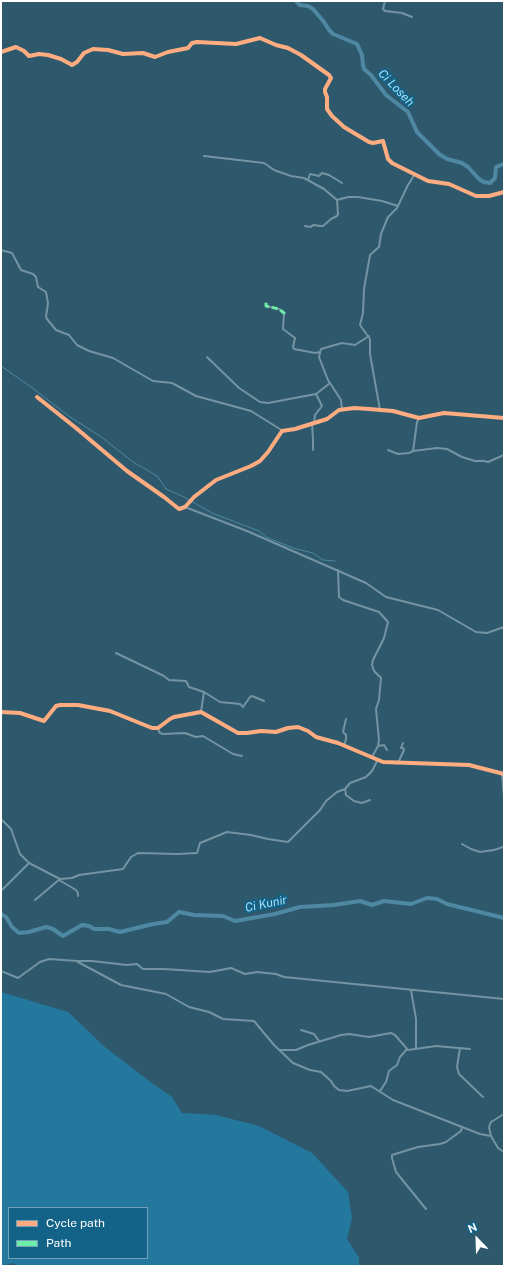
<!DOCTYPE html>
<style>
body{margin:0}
#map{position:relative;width:505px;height:1267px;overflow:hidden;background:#2e596d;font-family:"Public Sans",sans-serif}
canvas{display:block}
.frame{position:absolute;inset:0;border:2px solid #fff;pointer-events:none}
.legend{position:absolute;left:8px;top:1207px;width:140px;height:52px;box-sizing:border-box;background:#136388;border:1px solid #71a1b8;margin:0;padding:5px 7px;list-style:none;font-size:12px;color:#fff}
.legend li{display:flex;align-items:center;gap:8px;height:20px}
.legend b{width:20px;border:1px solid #71a1b8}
.north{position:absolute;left:457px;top:1219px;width:40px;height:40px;-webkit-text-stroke:3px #136388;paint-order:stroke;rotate:337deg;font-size:11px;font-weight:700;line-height:16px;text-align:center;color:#fff}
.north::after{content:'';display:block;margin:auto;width:14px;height:18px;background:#fff;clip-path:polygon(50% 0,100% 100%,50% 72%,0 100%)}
</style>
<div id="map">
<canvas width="505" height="1267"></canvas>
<div class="frame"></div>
<ul class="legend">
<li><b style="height:5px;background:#ffac80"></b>Cycle path</li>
<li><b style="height:5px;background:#6deda7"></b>Path</li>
</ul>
<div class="north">N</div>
</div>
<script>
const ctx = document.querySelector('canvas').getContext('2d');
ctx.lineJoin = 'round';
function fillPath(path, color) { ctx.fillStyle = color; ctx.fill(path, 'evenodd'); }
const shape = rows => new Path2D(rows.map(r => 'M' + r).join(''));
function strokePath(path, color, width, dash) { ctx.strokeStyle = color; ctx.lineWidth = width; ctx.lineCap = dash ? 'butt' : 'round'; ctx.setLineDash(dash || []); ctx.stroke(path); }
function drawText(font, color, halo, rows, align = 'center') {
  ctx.font = font + ' "Public Sans",sans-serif'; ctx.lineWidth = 4; ctx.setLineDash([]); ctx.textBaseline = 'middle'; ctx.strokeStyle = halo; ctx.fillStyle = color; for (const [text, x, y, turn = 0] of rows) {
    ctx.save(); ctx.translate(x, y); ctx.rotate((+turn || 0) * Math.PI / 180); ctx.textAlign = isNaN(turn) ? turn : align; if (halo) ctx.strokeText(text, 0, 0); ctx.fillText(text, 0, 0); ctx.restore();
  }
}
const green = shape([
 [1,992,68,1012,105,1047,149,1081,172,1097,182,1113,216,1115,259,1126,312,1153,348,1192,352,1218,347,1239,359,1258,359,1266,18,1266,13,1263,1,1266],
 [9,1208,147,1208,147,1258,9,1258]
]);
const stream = shape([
 [1,366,31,387,70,417,100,436,133,462,152,473,158,477,166,489,184,497,212,513,259,531,266,537,293,548,313,553,323,560,335,561]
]);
const river = shape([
 [296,1,300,5,308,6,313,9,324,22,329,30,333,34,357,44,362,55,363,65,364,69,371,75,386,95,408,112,417,132,439,154,447,159,462,163,468,167,479,179,484,182,490,183,495,178,496,167,504,164],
 [1,914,6,917,12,927,19,933,29,932,46,927,53,929,63,936,82,925,89,926,94,929,109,929,120,932,153,924,167,922,179,912,194,915,223,916,235,921,275,914,300,907,334,905,360,901,372,905,384,901,411,904,427,898,437,899,447,904,504,918]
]);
const minor = shape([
 [385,1,383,9,385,11,402,13,412,17],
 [1,52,16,47,24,51,29,56,39,54,48,55,61,59,72,65,77,62,84,53,93,49,108,50,123,54,143,53,155,57,168,52,188,48,192,43,197,42,236,44,260,38,276,45,288,48,301,55,329,75,331,78,325,89,325,92,327,97,327,109,332,116,344,127,369,142,373,143,383,141,388,159,392,163,428,181,449,184,476,196,489,196,504,192],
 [204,156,264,163,274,170,291,176,304,178,324,189,337,200,348,197,358,197,382,201,398,206],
 [308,180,310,174,319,176,322,173,329,175,342,183],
 [305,226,310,227,314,225,320,226,323,226,331,219,337,216,338,214,337,200],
 [1,250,12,253,21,270,33,274,36,277,38,287,46,292,48,303,46,317,47,319,56,330,69,335,77,345,89,351,113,358,153,381,172,383,196,396,251,411,283,431],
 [266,303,266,306,279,309,284,313,283,329,295,338,293,347,294,349,315,353,320,352],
 [207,357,239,388,260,402,268,403,316,394],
 [37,397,76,428,127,471,164,497,179,509,185,507,194,497,216,480,251,466,260,461,268,452,282,431,295,429,327,419,339,410,354,408,369,409,393,411,419,418,444,413,504,418],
 [342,410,341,400,328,380,324,370,319,357,321,349,342,343,355,345,369,336],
 [380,410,370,354,370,339,360,325,363,313,364,289,370,255,379,247,381,234,388,217,397,208,408,185,415,174],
 [312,423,313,439,313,450],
 [314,423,315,415,322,406,316,394,330,383],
 [388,450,398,454,409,453,413,451,417,422,419,418],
 [413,451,437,448,447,449,462,457,475,461,484,461,488,462,504,455],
 [185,507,247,531,366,583,386,597,438,610,476,632,487,633,504,627],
 [338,570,339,597,343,600,379,612,388,622,384,638,373,660,372,665,374,671,381,678,379,700,376,709,379,740,378,746,372,757],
 [116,653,164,676,169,680,186,681,189,687,204,692,220,702,240,704,243,707,250,697,252,696,264,701],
 [1,712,20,713,44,721,56,706,60,705,78,705,110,711,152,728,158,728,170,719,174,717,201,712,238,733,247,733,261,731,276,732,288,728,298,727,308,731,316,737,338,743,383,762,469,765,504,774],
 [201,712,204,692],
 [158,729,160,733,163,734,185,733,196,737,203,736,233,754,242,756],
 [344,746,346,739,346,735,343,732,346,719],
 [378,746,384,745,387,750],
 [398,763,404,750,403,748,401,748,403,743],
 [502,774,504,798],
 [345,789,346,795,354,801,362,803,370,800],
 [1,819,11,829,20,854,29,863,60,879,72,878,79,875,123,869,131,857,138,853,178,854,197,853,200,843,227,832,251,835,268,839,288,842,320,810,326,801,337,792,345,789,350,783,366,777,372,771,377,761],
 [504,841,504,849],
 [462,844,471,849,480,852,494,850,503,847],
 [59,880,76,890,78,893,78,896],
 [2,890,29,863],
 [35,900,60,879],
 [78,962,121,985,166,994,189,1007,209,1012,223,1019,254,1021,274,1045,293,1063,310,1070,321,1072,331,1081,334,1086,339,1090,347,1091,371,1086,393,1100,480,1134,491,1136,498,1148,504,1152],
 [1,971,18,978,40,962,49,959,77,961,92,961,127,965,137,964,143,969,164,969,210,972,231,968,245,974,257,972,276,974,284,977,504,999],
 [411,990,416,1019,416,1049],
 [301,1030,314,1034,319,1041],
 [460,1048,457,1067,459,1074,483,1097],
 [279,1050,296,1050,308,1045,341,1035,349,1034,369,1037,391,1033,395,1035,408,1050,436,1046,470,1049],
 [380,1091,386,1082,389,1071,397,1065,400,1057,407,1049],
 [491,1136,489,1127,491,1122,504,1114],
 [426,1209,396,1172,392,1158,392,1155,418,1147,440,1144,446,1142,461,1131,462,1127]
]);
const quiet = shape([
 [266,303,266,306,279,309,284,313,284,316]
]);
const cycleway = shape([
 [1,52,16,47,24,51,29,56,39,54,48,55,61,59,72,65,77,62,84,53,93,49,108,50,123,54,143,53,155,57,168,52,188,48,192,43,197,42,236,44,260,38,276,45,288,48,301,55,329,75,331,78,325,89,325,92,327,97,327,109,332,116,344,127,369,142,373,143,383,141,388,159,392,163,428,181,449,184,476,196,489,196,504,192],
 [37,397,76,428,127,471,164,497,179,509,185,507,194,497,216,480,251,466,260,461,268,452,282,431,295,429,327,419,339,410,354,408,369,409,393,411,419,418,444,413,504,418],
 [1,712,20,713,44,721,56,706,60,705,78,705,110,711,152,728,158,728,170,719,174,717,201,712,238,733,247,733,261,731,276,732,288,728,298,727,308,731,316,737,338,743,383,762,469,765,504,774]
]);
const waterNames = [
 ["Ci Loseh",396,88,46],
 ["Ci Kunir",266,904,-12]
];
fillPath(green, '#24789e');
strokePath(stream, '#4f88a3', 1);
strokePath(river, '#4f88a3', 4);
strokePath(minor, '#7594a3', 2);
strokePath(quiet, '#6deda7', 3, [6, 3]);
strokePath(cycleway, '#ffac80', 4);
drawText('italic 12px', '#a4dff7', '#136388', waterNames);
</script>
